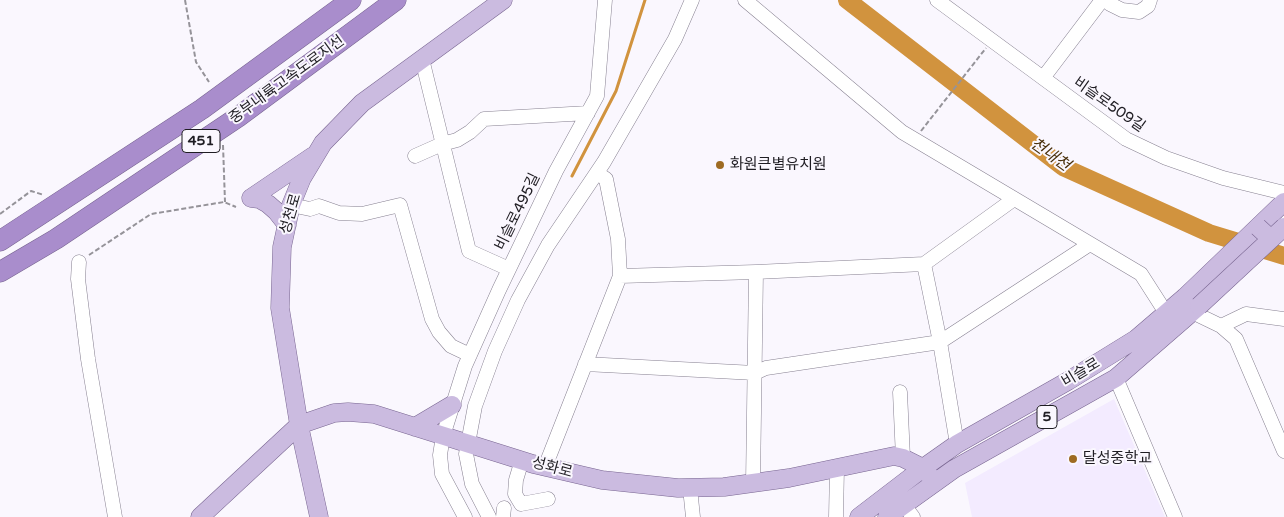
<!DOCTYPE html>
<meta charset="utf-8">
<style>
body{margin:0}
canvas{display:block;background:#faf7fe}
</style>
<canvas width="1284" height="517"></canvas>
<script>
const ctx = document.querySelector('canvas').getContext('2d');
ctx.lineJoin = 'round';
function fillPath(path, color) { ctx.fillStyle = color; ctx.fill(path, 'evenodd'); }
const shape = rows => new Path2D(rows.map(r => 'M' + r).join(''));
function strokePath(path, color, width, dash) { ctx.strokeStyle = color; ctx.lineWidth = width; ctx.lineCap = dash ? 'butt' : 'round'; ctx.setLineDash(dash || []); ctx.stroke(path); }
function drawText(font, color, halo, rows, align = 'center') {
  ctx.font = font + ' "Varela Round","Noto Sans KR",sans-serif'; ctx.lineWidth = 4; ctx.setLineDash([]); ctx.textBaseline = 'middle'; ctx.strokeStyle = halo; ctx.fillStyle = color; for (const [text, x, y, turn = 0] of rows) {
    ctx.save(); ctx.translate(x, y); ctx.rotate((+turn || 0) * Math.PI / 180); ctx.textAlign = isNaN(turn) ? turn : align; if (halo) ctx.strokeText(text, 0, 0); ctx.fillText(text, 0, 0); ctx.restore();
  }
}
const built = shape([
 [1114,399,1165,517,972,517,965,483]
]);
const stream = shape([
 [572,176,616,91,645,0]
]);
const river = shape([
 [847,0,1063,167,1209,233,1284,256]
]);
const path = shape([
 [185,0,196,62,209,82],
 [921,131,986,48],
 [223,145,225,202],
 [0,214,31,191,44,195],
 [89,255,151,214,224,202,236,207]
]);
const minor = shape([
 [745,0,902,132,1141,274,1166,313],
 [937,0,1126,139,1166,158,1223,178,1284,193],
 [1107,0,1110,4,1122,10,1139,12,1148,6,1150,0],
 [422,59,469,251,509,269],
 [1043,78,1102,0],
 [415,156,442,144,457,140,470,132,484,119,588,113],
 [291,205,310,209,319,206,339,213,362,214,400,205,432,319,439,332,451,346,470,355],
 [79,262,78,279,88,359,115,517],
 [924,264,940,342,957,444],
 [620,276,756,272,924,264,1014,199],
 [1192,312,1221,326,1246,314,1284,319],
 [1221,326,1236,339,1284,451],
 [585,364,755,373,766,368,940,342,1090,244],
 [1116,378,1175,517],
 [900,392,903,458],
 [522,460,516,480,515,494,521,504,548,499],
 [545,467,620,276,618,239,606,179,597,173],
 [753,483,756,272],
 [690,488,693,517],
 [903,504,913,517],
 [465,517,442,474,440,455,443,436,465,366,499,290,556,171,597,96,605,0],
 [489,517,472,484,466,454,475,406,495,351,518,300,548,245,604,162,675,39,692,0],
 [503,517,504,508],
 [836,517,837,468]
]);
const major = shape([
 [251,198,313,156],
 [251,198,259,199,268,204,276,211,287,225],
 [415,427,452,405],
 [200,517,299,425,334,413,348,412,374,414,533,464,602,480,678,488,724,487,789,478,894,456,903,458,923,468,935,482],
 [319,517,299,425,280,308,282,247,291,205,302,178,323,143,362,103,503,0],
 [859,517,923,468,957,444,1068,381,1136,339,1185,297,1284,202],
 [887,517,954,469,1116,378,1199,306]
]);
const highway = shape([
 [0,241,202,109,351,0],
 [0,272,56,239,238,117,396,0]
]);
const majorBridge = shape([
 [1258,227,1271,239],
 [1199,306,1284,227]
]);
const markers = [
 [720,165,5,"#9e6b22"],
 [1073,459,5,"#9e6b22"]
];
const shields = [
 [201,141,38],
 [1047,417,20]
];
const shieldNames = [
 ["451",201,141],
 ["5",1047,417]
];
const streetNames = [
 ["중부내륙고속도로지선",287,80,-36],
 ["비슬로509길",1109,105,35],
 ["비슬로495길",518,212,-64],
 ["성천로",291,214,-74],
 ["비슬로",1081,373,-31],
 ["성화로",552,468,15]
];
const poiNames = [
 ["화원큰별유치원",730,165],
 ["달성중학교",1083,459]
];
const waterNames = [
 ["천내천",1050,155,35]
];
fillPath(built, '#f3ebff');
strokePath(stream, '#d1933e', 3);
strokePath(river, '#d1933e', 18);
strokePath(minor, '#878191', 15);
strokePath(major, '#796691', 19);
strokePath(highway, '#796691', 21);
strokePath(path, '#959399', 2, [5, 2.5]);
strokePath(minor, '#fff', 14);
strokePath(major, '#cbbbe0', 18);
strokePath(highway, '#a98dcc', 20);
strokePath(majorBridge, '#796691', 19, []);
strokePath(majorBridge, '#cbbbe0', 18);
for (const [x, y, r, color] of markers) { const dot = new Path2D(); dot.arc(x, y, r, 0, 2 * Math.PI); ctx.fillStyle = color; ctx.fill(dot); strokePath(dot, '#faf7fe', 2); }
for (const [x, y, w] of shields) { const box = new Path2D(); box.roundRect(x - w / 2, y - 11.5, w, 23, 4); ctx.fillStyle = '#faf7fe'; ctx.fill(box); strokePath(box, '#1f1d23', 1); }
drawText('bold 14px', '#1f1d23', null, shieldNames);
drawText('15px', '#1f1d23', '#faf7fe', streetNames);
drawText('15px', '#1f1d23', '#faf7fe', poiNames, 'left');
drawText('italic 16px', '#4a310c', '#faf7fe', waterNames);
</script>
